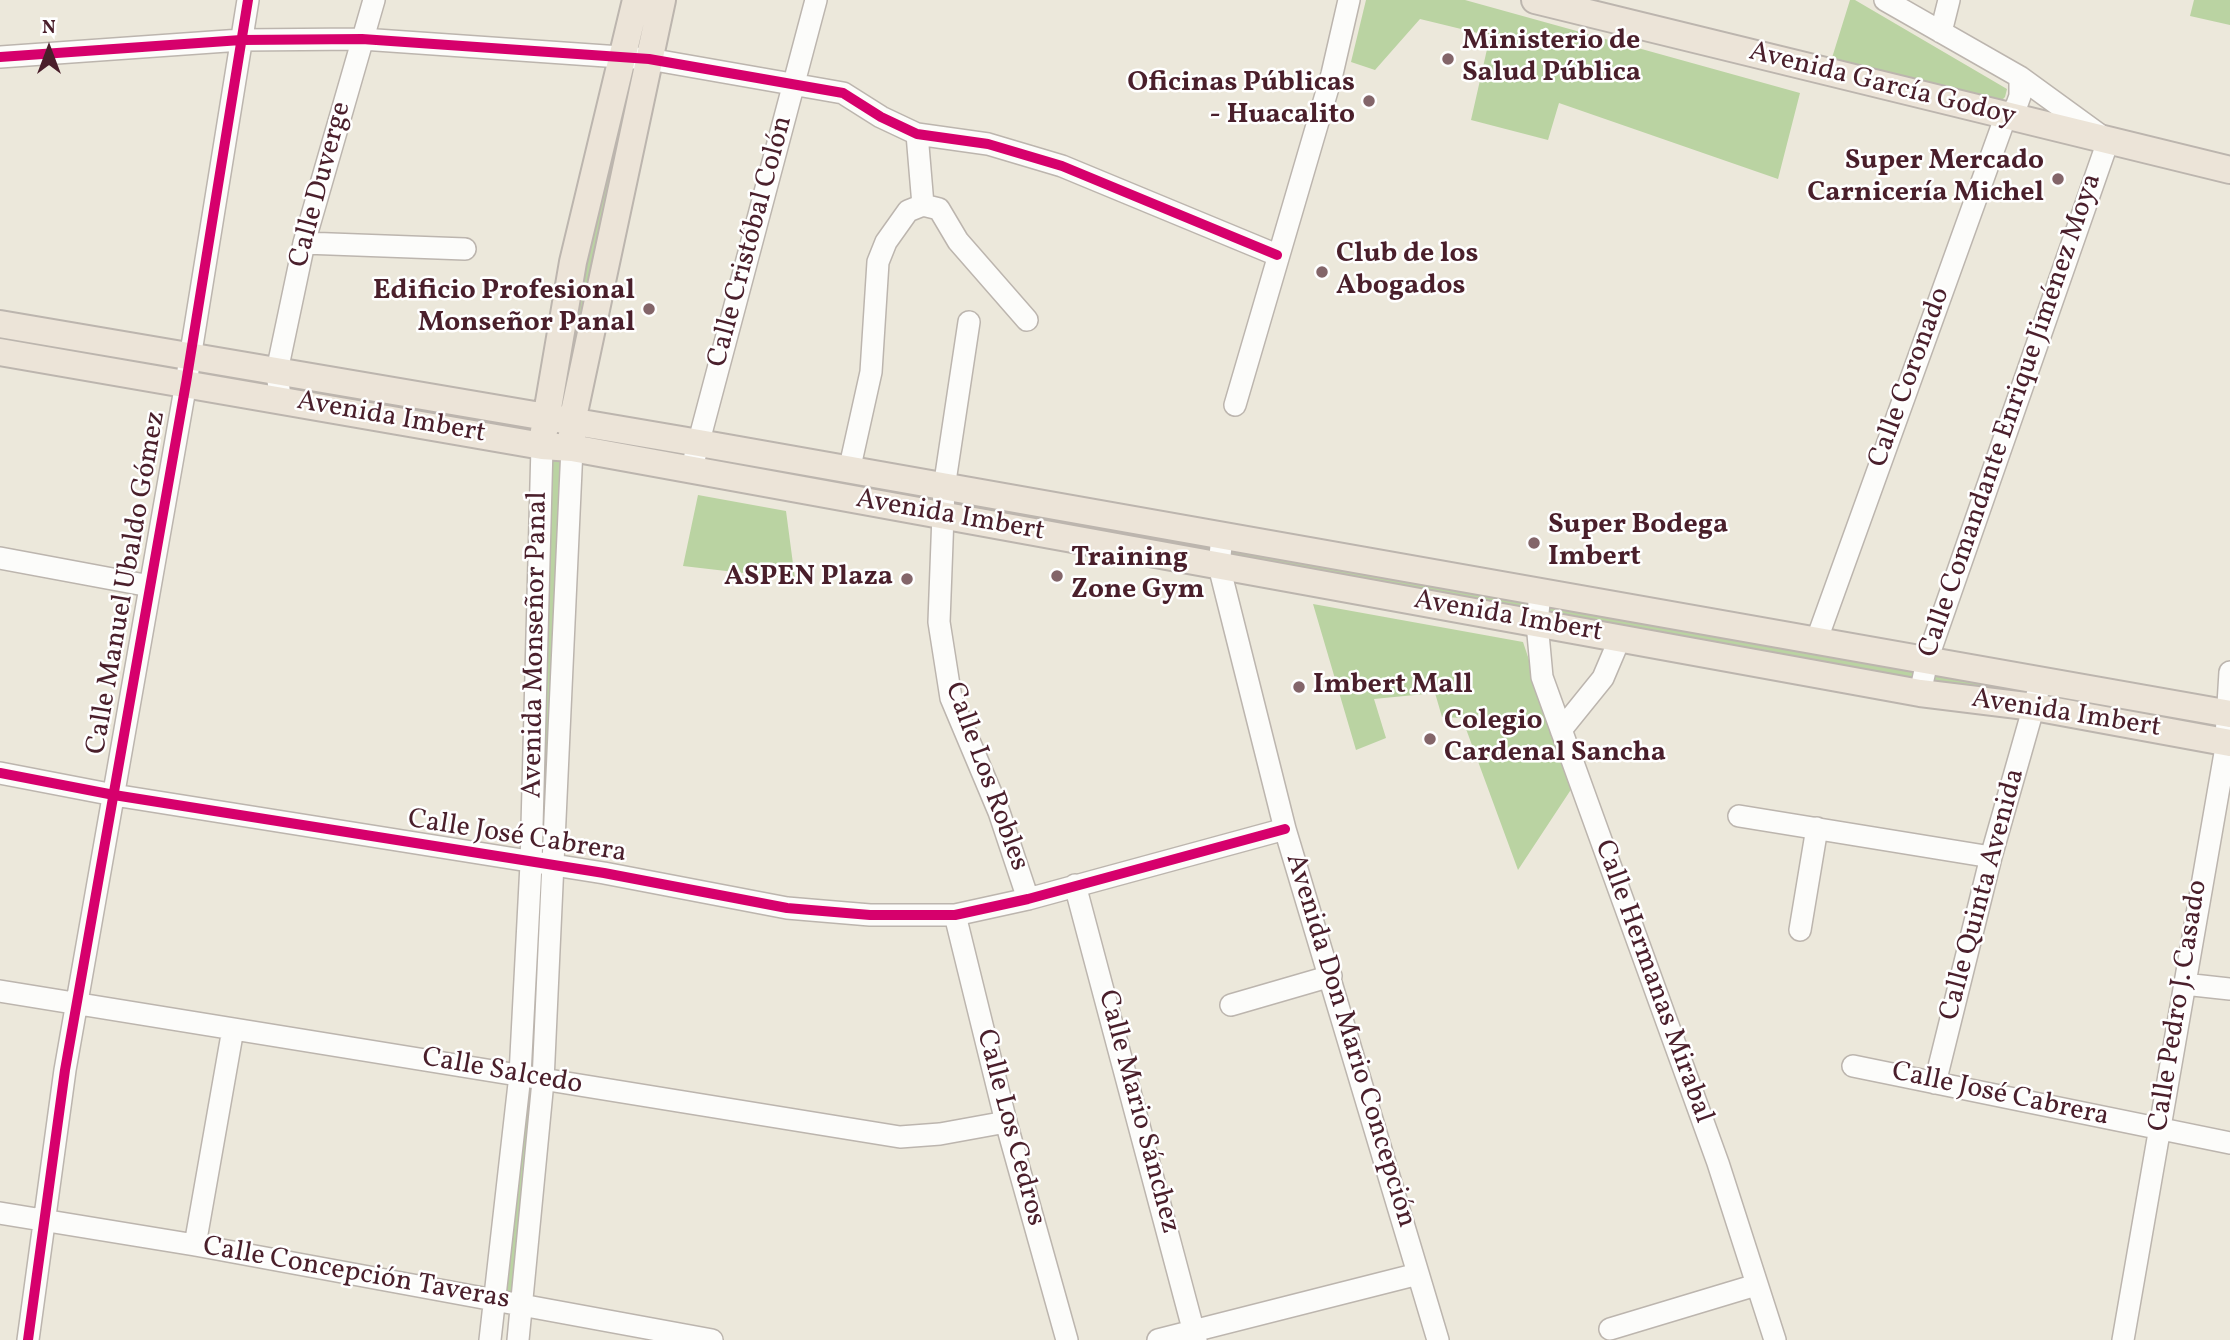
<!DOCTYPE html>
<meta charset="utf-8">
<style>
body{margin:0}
#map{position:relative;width:2230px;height:1340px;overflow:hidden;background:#ece8db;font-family:Vollkorn,serif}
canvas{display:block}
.north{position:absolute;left:14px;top:14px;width:70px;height:70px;-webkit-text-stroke:5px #fff;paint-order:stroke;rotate:0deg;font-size:19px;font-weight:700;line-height:28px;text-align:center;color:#4a1f2b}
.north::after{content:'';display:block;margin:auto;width:24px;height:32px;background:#4a1f2b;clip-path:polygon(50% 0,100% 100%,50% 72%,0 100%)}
</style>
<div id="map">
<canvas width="2230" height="1340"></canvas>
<div class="north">N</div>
</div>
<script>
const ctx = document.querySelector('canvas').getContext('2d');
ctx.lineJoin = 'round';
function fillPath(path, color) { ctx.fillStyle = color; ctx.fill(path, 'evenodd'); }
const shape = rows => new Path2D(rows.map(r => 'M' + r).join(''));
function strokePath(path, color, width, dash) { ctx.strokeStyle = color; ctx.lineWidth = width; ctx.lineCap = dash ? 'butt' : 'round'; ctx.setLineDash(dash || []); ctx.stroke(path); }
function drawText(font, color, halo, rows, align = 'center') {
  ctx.font = font + ' Vollkorn,serif'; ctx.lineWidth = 5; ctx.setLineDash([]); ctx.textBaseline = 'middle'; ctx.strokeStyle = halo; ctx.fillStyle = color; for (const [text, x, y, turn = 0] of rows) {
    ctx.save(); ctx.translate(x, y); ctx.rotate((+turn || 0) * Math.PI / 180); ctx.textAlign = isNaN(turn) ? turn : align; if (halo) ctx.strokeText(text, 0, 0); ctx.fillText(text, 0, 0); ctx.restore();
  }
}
const green = shape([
 [1366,0,1465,0,1800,93,1778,179,1559,103,1548,140,1471,120,1490,36,1420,19,1375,70,1351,62],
 [1850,0,1855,0,2007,89,2005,97,1999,103,1831,61],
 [2194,0,2230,0,2230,25,2190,16],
 [630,64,641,66,570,413,555,410,569,326],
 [195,361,536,424,532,438,193,376],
 [545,453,569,454,551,859,536,856],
 [698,495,786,511,795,579,683,566],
 [954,498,1213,543,1211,560,949,512],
 [1229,546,1531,598,1528,616,1227,561],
 [1545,602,1919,668,1916,688,1545,617],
 [1313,604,1523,642,1572,788,1518,870,1462,718,1442,717,1435,693,1374,699,1386,738,1356,750],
 [1934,670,2034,685,2028,699,1928,687],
 [524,1081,539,1084,519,1299,502,1297]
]);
const minor = shape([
 [1885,0,2020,77,2108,141,1928,657,1920,693],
 [1941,32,1949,0],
 [0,57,241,40,362,39,649,59,843,93,881,117,917,134,988,144,1062,166,1277,255],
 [917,134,923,205],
 [304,243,465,249],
 [969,322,944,488,939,622,951,698,999,812,1028,899],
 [280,398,277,371,304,243,374,0],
 [1235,405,1332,74,1349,0],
 [691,471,816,0],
 [849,471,871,372,878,262,886,242,908,211,923,205,939,209,958,241,1027,320],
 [1222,536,1219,566,1285,829,1438,1340],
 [0,558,150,586],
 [1540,593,1537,623,1542,677,1718,1163,1775,1340],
 [1817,639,2005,118,2016,107,2020,96,2020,77],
 [1561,730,1603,678,1620,638],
 [0,773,114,795,604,873,787,908,870,915,955,915,1028,899,1285,829],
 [1739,816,1991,857],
 [1075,885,1196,1340],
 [955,915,1006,1122,1067,1340],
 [1800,930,1817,828],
 [2184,984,2230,989],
 [0,991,900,1137,940,1134,1006,1122],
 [1231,1005,1331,976],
 [1853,1066,2230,1143],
 [1935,1083,1991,857,2041,681],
 [0,1213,195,1245,712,1340],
 [195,1245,233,1029],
 [1610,1329,1756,1285],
 [28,1340,65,1070,186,383,248,0],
 [490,1340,520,1075,531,864,542,446],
 [518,1340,543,1081,572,448],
 [1158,1340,1418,1274],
 [2123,1340,2225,753,2230,672]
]);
const major = shape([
 [1535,0,2230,170],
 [0,324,699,443,2230,714],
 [0,352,542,446,572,448,1920,693,2034,707,2230,743],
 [543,437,573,262,636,0],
 [572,439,572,422,662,0]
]);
const cycleway = shape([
 [0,57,241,40,362,39,649,59,843,93,881,117,917,134,988,144,1062,166,1277,255],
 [0,773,114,795,604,873,787,908,870,915,955,915,1028,899,1285,829],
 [28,1340,65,1070,186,383,248,0]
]);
const markers = [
 [1448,59,7,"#836569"],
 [1369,101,7,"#836569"],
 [2058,179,7,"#836569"],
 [1322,272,7,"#836569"],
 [649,309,7,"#836569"],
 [1534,543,7,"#836569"],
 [1057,576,7,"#836569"],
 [907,579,7,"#836569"],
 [1299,687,7,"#836569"],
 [1430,739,7,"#836569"]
];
const poiNames = [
 ["Ministerio de",1462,43],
 ["Salud Pública",1462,75],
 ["Oficinas Públicas",1355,85,"right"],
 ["- Huacalito",1355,117,"right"],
 ["Super Mercado",2044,163,"right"],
 ["Carnicería Michel",2044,195,"right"],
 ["Club de los",1336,256],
 ["Abogados",1336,288],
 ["Edificio Profesional",635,293,"right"],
 ["Monseñor Panal",635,325,"right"],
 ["Super Bodega",1548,527],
 ["Imbert",1548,559],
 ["Training",1071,560],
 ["Zone Gym",1071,592],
 ["ASPEN Plaza",893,579,"right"],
 ["Imbert Mall",1313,687],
 ["Colegio",1444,723],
 ["Cardenal Sancha",1444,755]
];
const streetNames = [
 ["Avenida García Godoy",1882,86,14],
 ["Calle Duverge",322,185,-75],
 ["Calle Cristóbal Colón",752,242,-75],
 ["Calle Coronado",1911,378,-70],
 ["Calle Comandante Enrique Jiménez Moya",2012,416,-71],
 ["Avenida Imbert",391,419,10],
 ["Avenida Imbert",950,517,10],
 ["Calle Manuel Ubaldo Gómez",128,583,-80],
 ["Avenida Imbert",1508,618,10],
 ["Avenida Monseñor Panal",537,645,-89],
 ["Avenida Imbert",2066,715,9],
 ["Calle Los Robles",985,777,70],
 ["Calle José Cabrera",517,838,9],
 ["Calle Quinta Avenida",1984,895,-75],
 ["Calle Hermanas Mirabal",1652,982,70],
 ["Calle Pedro J. Casado",2180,1006,-81],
 ["Avenida Don Mario Concepción",1349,1041,73],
 ["Calle Salcedo",502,1073,10],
 ["Calle José Cabrera",2000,1096,12],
 ["Calle Mario Sánchez",1137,1112,75],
 ["Calle Los Cedros",1009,1128,75],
 ["Calle Concepción Taveras",356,1275,10]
];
fillPath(green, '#bad3a2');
strokePath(minor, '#bcb5ae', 24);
strokePath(major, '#bcb5ae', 30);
strokePath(minor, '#fcfcfa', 21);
strokePath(major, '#ece4d8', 26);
strokePath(cycleway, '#d6006c', 10);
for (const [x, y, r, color] of markers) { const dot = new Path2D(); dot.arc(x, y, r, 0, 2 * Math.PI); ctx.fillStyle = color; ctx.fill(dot); strokePath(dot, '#fff', 2.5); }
drawText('bold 28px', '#4a1f2b', '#fff', poiNames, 'left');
drawText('28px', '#4a1f2b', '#fff', streetNames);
</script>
